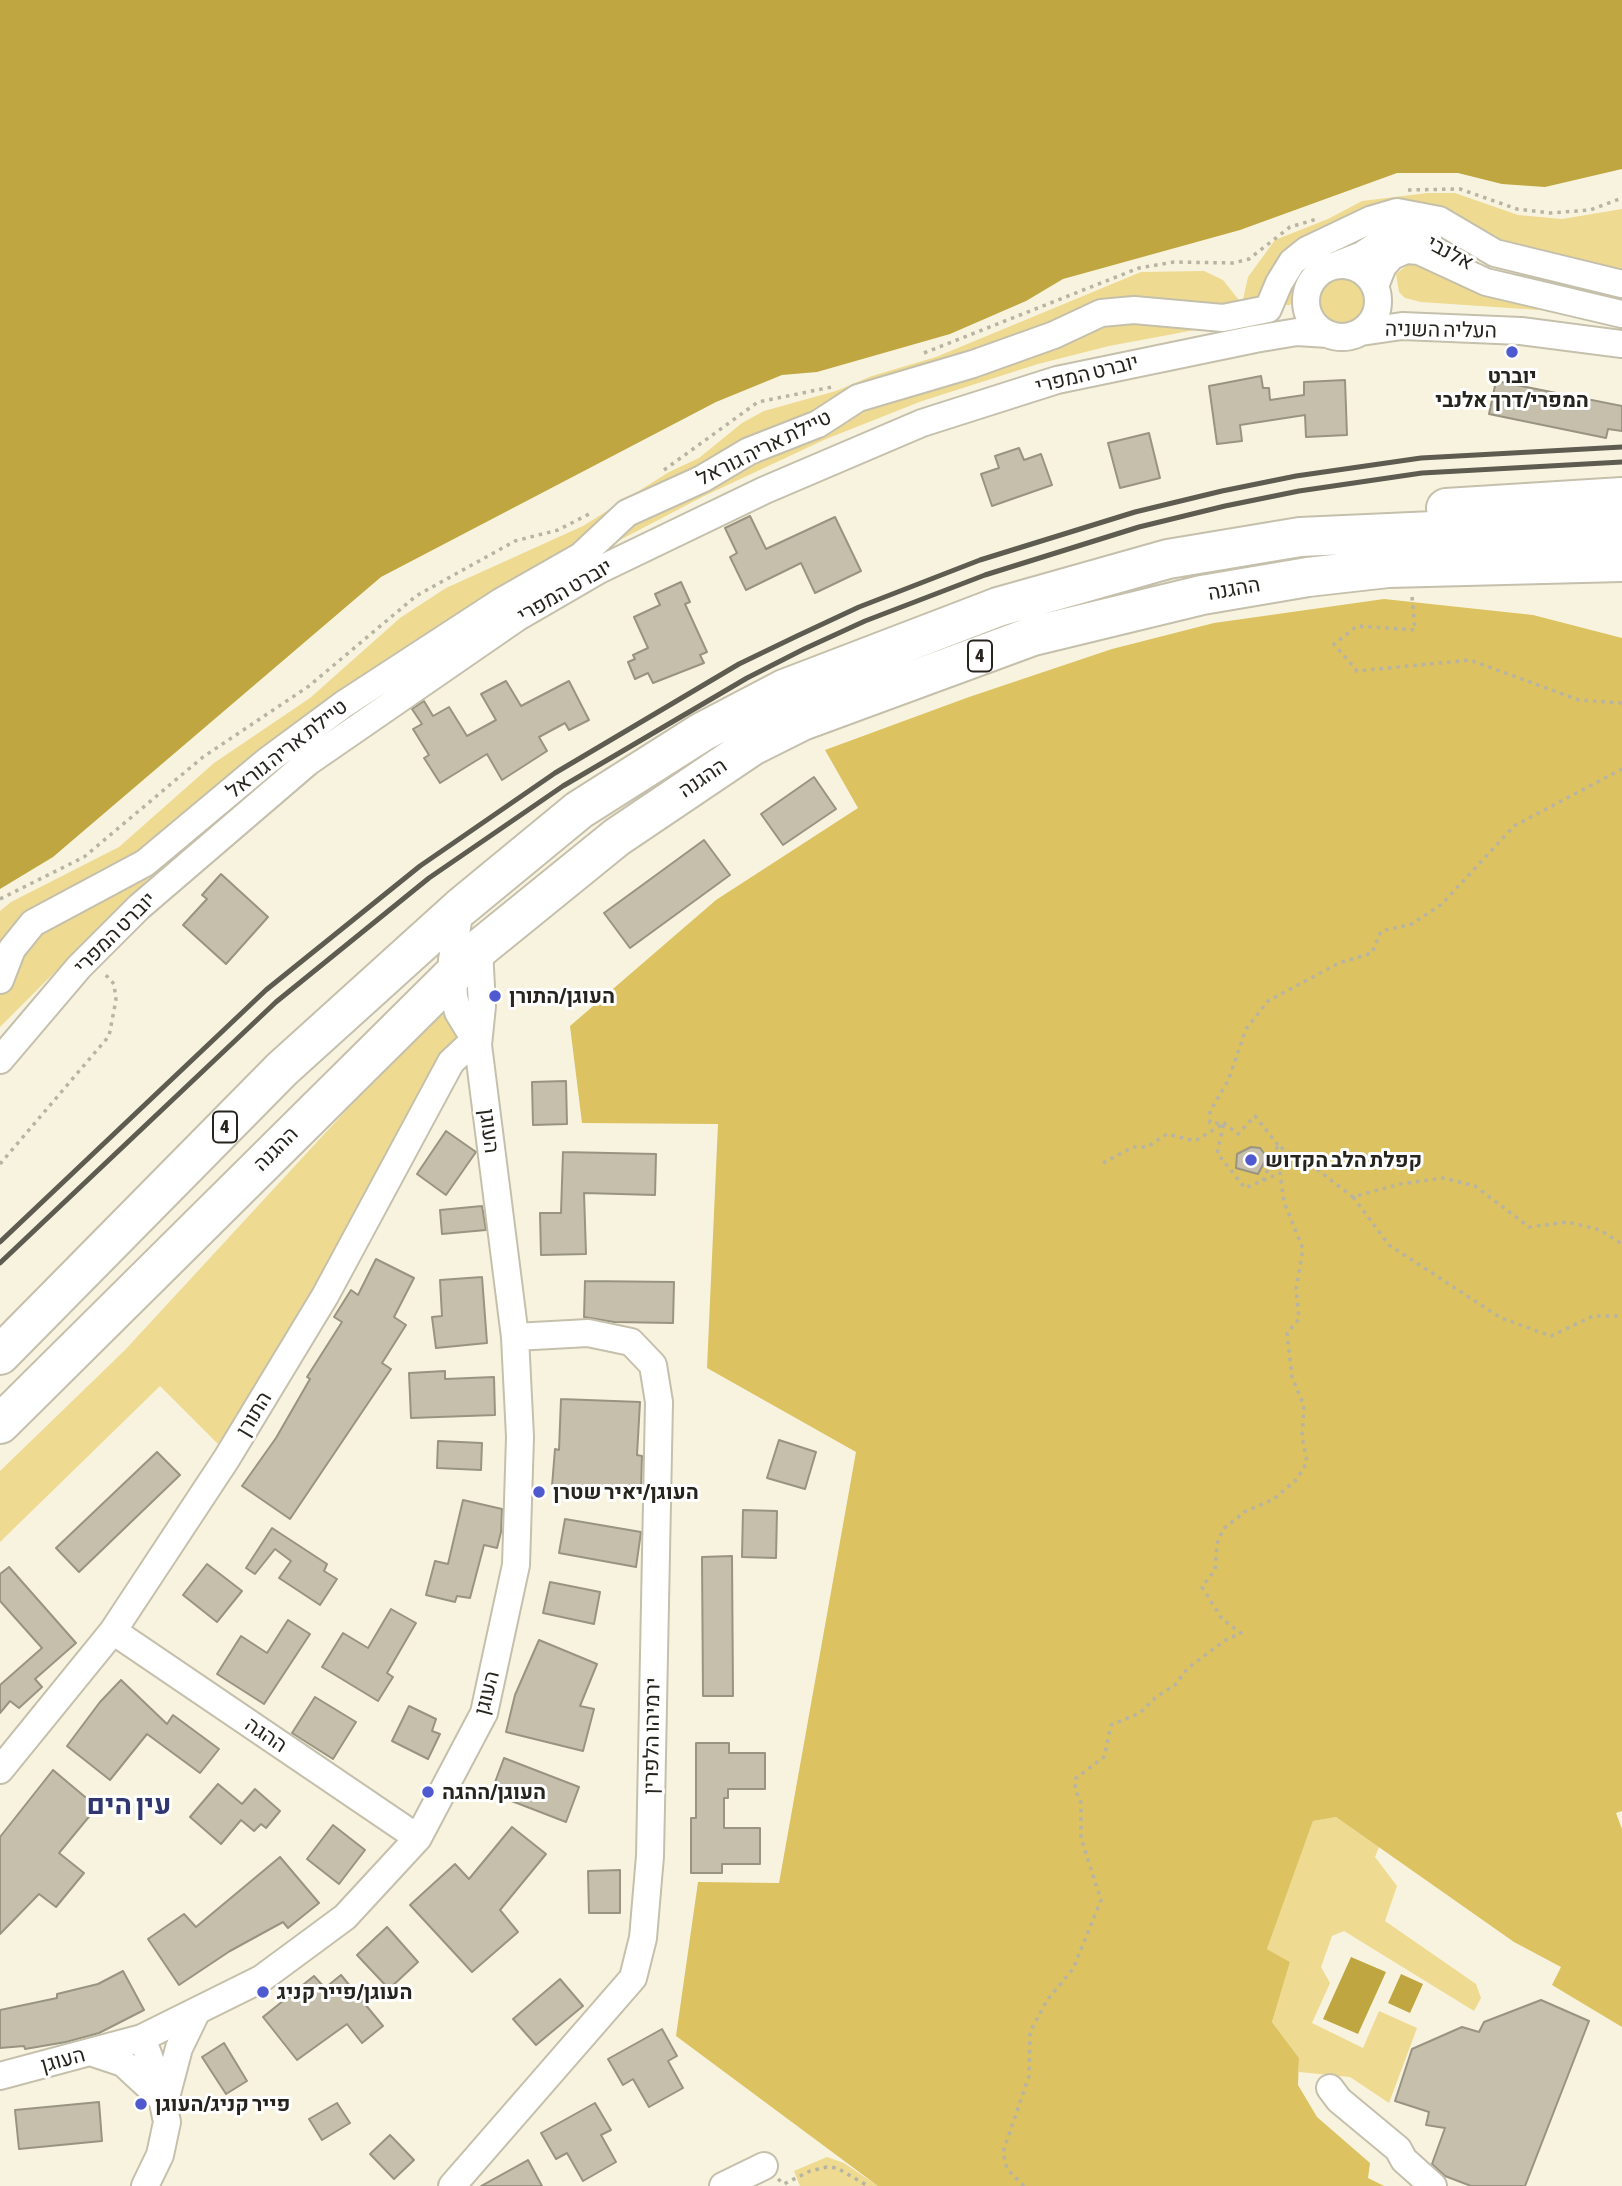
<!DOCTYPE html>
<meta charset="utf-8">
<style>
body{margin:0}
canvas{display:block;background:#f8f3de}
</style>
<canvas width="1622" height="2186"></canvas>
<script>
const ctx = document.querySelector('canvas').getContext('2d');
ctx.lineJoin = 'round';
function fillPath(path, color) { ctx.fillStyle = color; ctx.fill(path, 'evenodd'); }
const shape = rows => new Path2D(rows.map(r => 'M' + r).join(''));
function strokePath(path, color, width, dash) { ctx.strokeStyle = color; ctx.lineWidth = width; ctx.lineCap = dash ? 'butt' : 'round'; ctx.setLineDash(dash || []); ctx.stroke(path); }
function drawText(font, color, halo, rows, align = 'center') {
  ctx.font = font + ' "Asap Condensed",Heebo,sans-serif'; ctx.lineWidth = 6; ctx.setLineDash([]); ctx.textBaseline = 'middle'; ctx.strokeStyle = halo; ctx.fillStyle = color; for (const [text, x, y, turn = 0] of rows) {
    ctx.save(); ctx.translate(x, y); ctx.rotate((+turn || 0) * Math.PI / 180); ctx.textAlign = isNaN(turn) ? turn : align; if (halo) ctx.strokeText(text, 0, 0); ctx.fillText(text, 0, 0); ctx.restore();
  }
}
const green = shape([
 [1428,193,1455,193,1518,215,1562,219,1622,209,1622,278,1578,289,1523,276,1492,264,1436,229,1332,258,1310,268,1290,305,1243,305,1232,323,1109,346,1038,364,922,401,826,439,704,496,597,552,386,682,208,819,0,1027,0,911,11,902,119,847,214,763,310,698,400,618,446,588,583,526,669,472,699,458,742,423,764,411,836,391,872,376,936,357,1141,272,1204,271,1223,280,1242,304,1248,277,1275,240,1328,219,1362,201],
 [1411,262,1534,303,1539,310,1421,302,1405,298,1399,292,1396,274],
 '1318 301a24 24 0 1 1 48 0a24 24 0 1 1-48 0Z',
 [447,1001,470,1042,218,1444,160,1386,0,1542,0,1471,125,1350],
 [1336,1817,1379,1847,1375,1857,1397,1886,1385,1921,1476,1984,1481,1998,1474,2011,1344,1931,1332,1936,1321,1967,1330,1983,1312,2023,1363,2048,1379,2011,1417,2028,1389,2103,1350,2077,1299,2072,1299,2058,1272,2022,1290,1962,1267,1949,1313,1821],
 [827,2157,844,2163,878,2186,800,2186,794,2171]
]);
const forest = shape([
 [1384,599,1533,615,1622,638,1622,1811,1616,1813,1622,1829,1622,2027,1552,1985,1561,1967,1514,1942,1336,1817,1313,1821,1267,1949,1290,1962,1272,2022,1299,2058,1298,2085,1317,2117,1370,2163,1368,2178,1384,2186,878,2186,676,2036,698,1882,779,1883,856,1452,707,1368,718,1124,582,1123,570,1026,716,900,858,808,825,750,969,697,1112,649,1214,623]
]);
const water = shape([
 [0,0,1622,0,1622,169,1545,187,1502,184,1458,173,1397,173,1240,230,1063,279,1026,301,950,334,817,372,782,375,716,402,381,577,53,857,0,889],
 [1351,1957,1386,1972,1358,2034,1323,2019],
 [1401,1974,1423,1984,1410,2013,1388,2003]
]);
const building = shape([
 [1261,376,1263,388,1269,388,1270,400,1304,395,1304,382,1345,380,1347,435,1306,437,1305,415,1240,425,1242,441,1217,444,1209,386,1261,376],
 [1496,381,1622,406,1622,431,1608,429,1606,438,1489,414,1496,381],
 [1149,433,1160,478,1120,488,1108,443,1149,433],
 [1019,448,1024,460,1041,454,1052,485,992,506,981,474,999,468,995,456,1019,448],
 [750,516,766,549,835,517,861,571,815,593,801,563,746,590,730,557,737,553,725,528,750,516],
 [681,582,690,602,685,604,707,652,700,655,704,663,653,683,648,673,635,679,628,662,635,659,633,655,648,648,634,617,660,605,655,594,681,582],
 [506,681,521,706,569,681,589,720,569,730,565,723,539,737,547,751,502,780,487,754,440,783,424,758,429,755,413,729,422,724,412,709,424,701,433,716,449,707,467,736,496,720,481,694,506,681],
 [814,777,836,809,783,845,761,814,814,777],
 [704,840,730,875,630,948,604,913,704,840],
 [221,874,268,917,226,964,183,925,207,899,202,895,221,874],
 [566,1081,567,1124,533,1125,532,1082,566,1081],
 [446,1131,476,1152,446,1195,417,1174,446,1131],
 [1251,1147,1260,1148,1267,1157,1258,1174,1236,1168,1237,1154,1251,1147],
 [563,1152,656,1154,655,1195,584,1193,586,1254,541,1255,540,1213,561,1213,563,1152],
 [482,1206,486,1230,442,1234,440,1210,482,1206],
 [376,1259,414,1278,394,1317,406,1325,382,1363,391,1369,290,1519,242,1486,276,1438,310,1379,307,1377,342,1322,334,1317,351,1290,358,1295,376,1259],
 [482,1277,487,1343,436,1348,432,1317,442,1316,440,1280,482,1277],
 [585,1281,674,1282,673,1323,614,1322,584,1317,585,1281],
 [445,1371,445,1379,494,1377,495,1415,411,1418,409,1373,445,1371],
 [561,1399,640,1402,637,1455,642,1456,641,1492,552,1486,555,1449,559,1450,561,1399],
 [779,1440,816,1452,805,1489,767,1478,779,1440],
 [438,1441,482,1443,481,1470,437,1468,438,1441],
 [157,1452,180,1475,79,1572,56,1548,157,1452],
 [463,1500,502,1509,501,1532,497,1548,484,1545,470,1598,457,1596,455,1602,426,1595,435,1561,448,1564,463,1500],
 [743,1510,777,1511,776,1558,742,1557,743,1510],
 [565,1519,641,1532,636,1567,559,1553,565,1519],
 [272,1528,327,1564,324,1571,337,1579,320,1605,279,1578,291,1561,275,1549,255,1574,246,1568,272,1528],
 [732,1556,733,1696,703,1696,702,1557,732,1556],
 [207,1564,242,1591,217,1622,183,1595,207,1564],
 [9,1567,76,1643,35,1679,42,1687,19,1708,10,1701,0,1713,0,1685,42,1648,0,1601,0,1574,9,1567],
 [550,1582,600,1592,594,1624,543,1613,550,1582],
 [391,1609,416,1623,387,1673,393,1677,378,1701,322,1667,343,1633,368,1648,391,1609],
 [288,1620,310,1634,264,1704,217,1674,241,1636,267,1653,288,1620],
 [539,1640,597,1664,580,1706,594,1709,583,1751,506,1732,515,1695,539,1640],
 [121,1680,167,1724,173,1715,219,1749,200,1773,147,1734,110,1780,67,1746,100,1702,121,1680],
 [315,1697,356,1722,333,1759,292,1733,315,1697],
 [409,1706,436,1719,432,1731,440,1734,428,1759,392,1741,409,1706],
 [696,1743,729,1743,729,1753,765,1753,765,1789,728,1789,728,1798,724,1798,724,1828,760,1828,760,1864,722,1864,722,1873,691,1873,691,1818,696,1818,696,1743],
 [504,1758,579,1787,566,1822,491,1793,504,1758],
 [53,1770,97,1807,59,1853,84,1873,56,1907,39,1894,0,1934,0,1837,53,1770],
 [218,1784,242,1804,255,1789,280,1811,266,1828,261,1824,254,1831,241,1820,221,1844,190,1817,218,1784],
 [333,1825,365,1850,339,1884,307,1859,333,1825],
 [512,1827,546,1854,500,1910,518,1932,472,1972,410,1905,455,1864,469,1879,512,1827],
 [280,1857,319,1903,288,1928,283,1922,230,1951,179,1985,148,1939,184,1914,196,1927,280,1857],
 [620,1870,620,1913,589,1913,588,1871,620,1870],
 [387,1927,418,1962,389,1989,357,1955,387,1927],
 [123,1971,144,2010,99,2033,66,2042,25,2049,24,2046,0,2048,0,2010,57,1998,57,1994,98,1984,123,1971],
 [341,1975,383,2026,362,2043,347,2024,297,2060,263,2017,314,1976,325,1988,341,1975],
 [560,1979,583,2006,536,2045,513,2019,560,1979],
 [1541,2000,1589,2021,1525,2186,1471,2186,1445,2176,1432,2164,1445,2128,1426,2125,1429,2112,1395,2101,1412,2049,1462,2027,1479,2032,1484,2022,1541,2000],
 [662,2029,677,2056,668,2061,683,2088,649,2107,633,2079,623,2085,608,2059,662,2029],
 [224,2043,247,2081,226,2094,202,2057,224,2043],
 [99,2102,102,2141,19,2149,15,2110,99,2102],
 [337,2103,350,2123,322,2140,309,2119,337,2103],
 [595,2103,611,2130,601,2135,616,2162,583,2181,567,2153,556,2159,541,2133,595,2103],
 [390,2135,414,2160,394,2179,370,2154,390,2135],
 [528,2160,542,2186,481,2186,528,2160]
]);
const path = shape([
 [1408,190,1460,189,1517,209,1550,213,1590,210,1622,198],
 [924,353,1139,268,1174,262,1233,263,1249,259,1290,227,1317,219],
 [664,470,758,402,832,387],
 [1412,597,1415,630,1357,626,1334,644,1357,671,1470,660,1579,700,1622,703],
 [0,899,84,857,203,757,309,686,416,596,515,541,558,530,591,513],
 [1278,1145,1255,1116,1238,1134,1224,1123,1210,1123,1210,1111,1228,1081,1246,1029,1268,1001,1339,963,1372,953,1381,931,1412,924,1442,904,1514,826,1622,769],
 [1103,1163,1133,1147,1147,1147,1167,1134,1195,1141,1223,1124],
 [0,1164,109,1036,116,1000,114,984,104,973],
 [1263,1181,1278,1145,1291,1155,1310,1164,1353,1197,1400,1184,1443,1178,1475,1186,1529,1227,1568,1222,1600,1230,1622,1244],
 [1353,1197,1389,1245,1501,1318,1551,1336,1593,1316,1622,1316],
 [778,2179,784,2184,810,2171,827,2167,837,2168,868,2186],
 [1024,2186,1007,2169,1003,2152,1029,2076,1030,2032,1047,2000,1073,1969,1101,1900,1081,1838,1081,1803,1075,1789,1076,1778,1104,1757,1111,1725,1140,1713,1156,1697,1175,1685,1188,1668,1224,1641,1241,1633,1222,1619,1202,1587,1215,1570,1217,1544,1223,1529,1246,1511,1274,1499,1297,1479,1307,1462,1302,1437,1304,1406,1292,1377,1287,1333,1299,1319,1296,1289,1303,1249,1284,1202,1280,1173,1245,1188,1217,1153,1224,1123]
]);
const minor = shape([
 [1339,264,1362,255,1389,237,1428,238],
 '1306 301a36 36 0 1 1 72 0a36 36 0 1 1-72 0Z',
 [1375,286,1383,266,1392,256,1406,250,1419,251,1486,282,1622,314],
 [1361,332,1402,326,1521,331,1622,344],
 [460,908,452,960,454,997,458,1012,478,1045],
 [0,980,12,949,33,923,145,863,267,761,344,704,502,601,581,556,627,513,702,479,749,451,818,424,858,398,973,364,1054,335,1101,313,1134,310,1223,318,1268,309,1279,283,1292,262,1307,250,1370,220,1397,212,1439,220,1495,253,1622,284],
 [0,1060,79,967,139,907,308,762,518,617,599,570,765,490,922,423,1057,380,1255,339,1297,332,1328,334],
 [113,1631,418,1838],
 [0,1770,113,1631,227,1458,325,1296,451,1062,466,1048,478,1045],
 [142,2038,159,2083,167,2122,160,2155,145,2186],
 [90,2052,123,2063,161,2098],
 [0,2076,142,2038,261,1979,345,1917,418,1838,484,1713,516,1565,520,1437,515,1337,478,1045,482,1006,479,949],
 [1330,2088,1339,2100,1398,2149,1404,2160,1433,2186],
 [165,2101,179,2048,197,2011],
 [452,2186,633,1978,643,1938,650,1856,659,1402,653,1365,631,1342,588,1333,515,1337],
 [723,2186,764,2166]
]);
const highway = shape([
 [1446,508,1622,497],
 [0,1355,282,1069,460,908,579,810,702,732,784,689,998,607,1168,559,1300,537,1456,530,1622,529],
 [0,1424,479,949,617,837,752,746,802,721,1033,636,1202,595,1308,577,1388,568,1622,562]
]);
const rail = shape([
 [0,1242,266,990,420,866,555,773,739,664,797,636,859,607,980,560,1135,512,1222,491,1296,476,1421,458,1622,447],
 [0,1263,276,1002,429,878,563,786,747,678,804,649,865,621,985,575,1139,527,1225,506,1299,491,1422,473,1622,462]
]);
const markers = [
 [1512,352,7,"#505ad0"],
 [495,996,7,"#505ad0"],
 [1251,1160,7,"#505ad0"],
 [539,1492,7,"#505ad0"],
 [428,1792,7,"#505ad0"],
 [263,1992,7,"#505ad0"],
 [141,2104,7,"#505ad0"]
];
const shields = [
 [980,656,24],
 [225,1127,24]
];
const shieldNames = [
 ["4",980,656],
 ["4",225,1127]
];
const streetNames = [
 ["אלנבי",1450,253,28],
 ["העליה השניה",1441,330,1],
 ["יוברט המפרי",1087,374,-14],
 ["טיילת אריה גוראל",764,448,-26],
 ["ההגנה",1234,589,-10],
 ["יוברט המפרי",565,591,-30],
 ["טיילת אריה גוראל",287,749,-38],
 ["ההגנה",703,778,-34],
 ["יוברט המפרי",115,933,-45],
 ["העוגן",489,1131,83],
 ["ההגנה",276,1149,-45],
 ["התורן",254,1414,-59],
 ["העוגן",487,1693,-75],
 ["ההגה",266,1735,34],
 ["ירמיהו הלפרין",652,1736,-89],
 ["העוגן",63,2060,-15]
];
const poiNames = [
 ["יוברט",1512,376,"center"],
 ["המפרי/דרך אלנבי",1512,400,"center"],
 ["העוגן/התורן",509,996],
 ["קפלת הלב הקדוש",1265,1160],
 ["העוגן/יאיר שטרן",553,1492],
 ["העוגן/ההגה",442,1792],
 ["העוגן/פייר קניג",277,1992],
 ["פייר קניג/העוגן",155,2104]
];
const districtNames = [
 ["עין הים",129,1805]
];
fillPath(green, '#eeda90');
fillPath(forest, '#dcc260');
fillPath(water, '#bfa641');
fillPath(building, '#c5bfab');
strokePath(building, '#999481', 2);
strokePath(minor, '#c5c0ac', 30);
strokePath(highway, '#c5c0ac', 42);
strokePath(path, '#b8b4a3', 3.5, [3.5, 5]);
strokePath(minor, '#fff', 26);
strokePath(highway, '#fff', 38);
strokePath(rail, '#5e5c51', 5);
for (const [x, y, r, color] of markers) { const dot = new Path2D(); dot.arc(x, y, r, 0, 2 * Math.PI); ctx.fillStyle = color; ctx.fill(dot); strokePath(dot, '#fff', 2.5); }
for (const [x, y, w] of shields) { const box = new Path2D(); box.roundRect(x - w / 2, y - 15.5, w, 31, 5); ctx.fillStyle = '#fff'; ctx.fill(box); strokePath(box, '#26241d', 2); }
drawText('bold 19px', '#26241d', null, shieldNames);
drawText('21px', '#26241d', '#fff', streetNames);
drawText('bold 21px', '#26241d', '#fff', poiNames, 'left');
drawText('bold 28px', '#2f3671', '#fff', districtNames);
</script>
